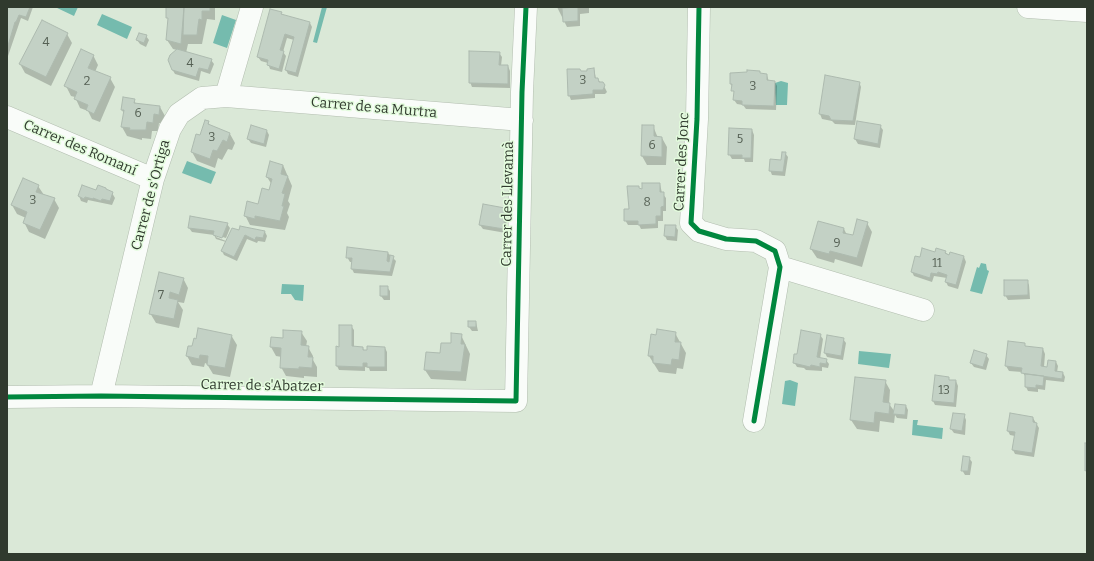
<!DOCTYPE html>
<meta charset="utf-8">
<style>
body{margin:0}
#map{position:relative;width:1094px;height:561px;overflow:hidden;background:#dae8d7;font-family:Bitter,serif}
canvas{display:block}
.frame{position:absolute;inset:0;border:8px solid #303a2e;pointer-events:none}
</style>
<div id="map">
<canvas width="1094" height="561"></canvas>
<div class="frame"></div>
</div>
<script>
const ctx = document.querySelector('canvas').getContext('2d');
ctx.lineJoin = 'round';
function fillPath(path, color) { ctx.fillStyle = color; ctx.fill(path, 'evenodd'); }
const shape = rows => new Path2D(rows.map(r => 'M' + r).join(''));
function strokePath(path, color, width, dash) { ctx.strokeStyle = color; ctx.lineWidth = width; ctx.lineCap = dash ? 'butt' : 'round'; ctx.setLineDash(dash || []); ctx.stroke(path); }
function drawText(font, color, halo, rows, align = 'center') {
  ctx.font = font + ' Bitter,serif'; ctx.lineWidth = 3; ctx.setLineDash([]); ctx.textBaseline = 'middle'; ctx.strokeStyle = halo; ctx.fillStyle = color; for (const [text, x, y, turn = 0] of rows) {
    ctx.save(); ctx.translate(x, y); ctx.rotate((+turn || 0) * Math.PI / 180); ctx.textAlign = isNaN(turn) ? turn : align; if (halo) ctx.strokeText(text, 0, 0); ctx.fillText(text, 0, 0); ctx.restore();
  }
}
const water = shape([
 [55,7,78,7,74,16],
 [322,7,327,7,317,43,313,42],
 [102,14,132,27,127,39,97,25],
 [222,15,236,20,227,48,213,43],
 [781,81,788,83,787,105,776,105,775,83],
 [187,161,216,172,211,184,182,173],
 [981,263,986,264,987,270,989,271,982,294,970,291,977,267,979,268],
 [282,284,304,285,303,301,295,300,291,294,281,294],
 [859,351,891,354,889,368,858,364],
 [790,380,798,383,795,406,782,404,785,381],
 [913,420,918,420,917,425,943,428,942,439,912,435]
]);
const shadow = shape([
 [7,7,33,7,28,21,21,18,7,59],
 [167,7,215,7,215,20,207,19,202,44,188,44,186,53,211,60,214,64,210,74,201,71,199,81,175,74,172,69,177,50,173,49,167,40,169,21],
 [557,7,589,7,589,13,580,14,580,26,567,27],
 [281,13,283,16,310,23,312,27,298,77,288,74,286,70,294,40,287,38,283,52,286,56,282,72,270,69,268,63,261,61,258,57],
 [67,34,72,43,51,86,25,73,20,64],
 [146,36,149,40,146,47,140,44,137,40],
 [499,53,502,57,501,66,508,66,510,71,510,88,472,87,470,82],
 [93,55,98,65,95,72,110,78,115,87,100,122,92,119,88,111,80,108,75,97,71,96,66,86],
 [594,69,596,79,602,83,605,88,607,92,605,94,595,94,595,98,571,100,569,95,581,72],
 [759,72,761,74,767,75,769,82,775,82,777,86,776,110,746,109,743,105,737,104,734,100,735,95,731,84],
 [826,77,859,82,861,87,855,125,835,124,832,121,822,119,820,114],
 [134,100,136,104,160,107,165,116,164,124,159,123,158,131,152,131,151,139,142,138,142,140,127,136,122,127,124,114,122,110],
 [208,122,210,126,230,134,235,143,232,150,228,149,222,160,218,158,215,168,197,161,192,152],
 [858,122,880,126,883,130,880,148,858,144,855,139],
 [653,126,658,138,662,138,667,147,666,165,647,165,642,156],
 [752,130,754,135,753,162,745,162,744,159,732,159,729,154],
 [267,131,269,135,266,147,251,143,248,139],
 [785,153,788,157,785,176,772,175,770,170,782,161],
 [283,165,292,186,288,201,290,204,287,213,289,217,285,230,250,225,245,215,259,205,270,191,272,185,267,177],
 [660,184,662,193,666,198,666,211,663,211,663,221,658,221,658,228,641,229,639,225,628,225,625,220,640,190],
 [38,186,44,195,54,199,59,208,45,239,29,232,24,222,26,218,17,214,12,205],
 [96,192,112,193,115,198,112,205,88,200,87,203,81,201,79,196],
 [505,209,507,213,506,233,483,229,480,225],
 [819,222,844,229,847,235,853,237,867,223,872,232,862,267,835,259,834,263,817,258,811,249],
 [227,224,230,228,226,238,216,235,216,237,226,241,240,231,241,227,265,232,267,236,265,242,258,241,257,243,247,239,237,261,224,255,222,251,226,242,216,239,214,235,192,232,189,228],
 [675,226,678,230,677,241,667,240,665,236],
 [945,252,950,256,951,254,964,257,966,262,958,289,948,286,946,282,947,278,934,276,932,282,914,276,912,272,921,258,935,253],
 [388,253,396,261,392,276,354,273,352,269,352,262,350,262,347,257],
 [160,273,183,278,188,288,184,303,178,302,183,310,179,328,156,323,150,313],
 [1027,281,1029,285,1030,299,1008,300,1005,295],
 [381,287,387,287,390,291,390,300,384,300,381,296],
 [476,322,478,331,472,331,469,327],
 [351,326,354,330,354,347,363,348,364,351,385,348,387,352,387,371,370,371,369,368,365,367,365,371,339,370,337,366,337,347,340,348],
 [301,332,307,341,306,347,308,347,313,356,313,360,317,367,317,377,304,376,304,378,286,376,281,367,282,357,276,356,271,347,272,338,283,339],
 [675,333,686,353,683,369,677,368,676,374,659,372,649,356],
 [231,335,237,345,230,377,213,374,207,364,205,363,204,367,192,365,187,356,193,347],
 [461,335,470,354,466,381,431,379,425,370],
 [820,335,823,339,820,359,826,360,829,364,828,368,822,367,822,371,806,370,804,368,797,367,794,362,798,355],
 [843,339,846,343,843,360,827,357,825,353],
 [1024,344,1026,347,1043,349,1045,354,1044,367,1047,368,1056,362,1058,366,1057,372,1063,373,1065,377,1064,382,1046,380,1045,390,1038,389,1038,392,1028,391,1026,387,1026,377,1022,372,1009,371,1006,366],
 [986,355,989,359,986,370,974,367,971,363],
 [948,378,950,381,956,381,958,386,956,407,935,405,933,401],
 [885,381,890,390,889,404,895,412,906,406,908,410,907,419,897,418,895,415,894,423,880,421,879,432,857,429,851,420],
 [964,415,966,420,965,435,954,433,951,429],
 [1033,418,1039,428,1034,457,1015,454,1013,450,1015,436,1010,435,1008,431],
 [969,458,972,462,970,475,965,475,962,470]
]);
const building = shape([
 [7,7,30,7,26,17,19,15,16,22,15,22,7,49,7,7],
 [166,7,184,7,181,44,166,40,168,18,166,18,166,7],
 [184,7,210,7,210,11,202,11,202,20,199,19,198,26,197,35,183,35,184,7],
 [578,7,578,21,563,22,562,8,578,7],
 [270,9,282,12,281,14,310,22,296,73,285,70,294,37,285,34,280,50,284,51,279,69,267,65,268,60,257,57,270,9],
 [42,20,68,33,46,77,19,64,42,20],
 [139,33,147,35,144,43,136,40,139,33],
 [81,49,94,55,88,68,111,77,94,114,86,110,88,105,74,99,77,92,64,86,81,49],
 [177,49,212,59,208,70,199,68,196,77,172,70,168,60,170,55,177,49],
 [469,51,500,52,499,65,508,65,508,84,469,83,469,51],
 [594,68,595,78,598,78,599,82,603,82,605,85,603,90,593,90,593,94,568,96,567,69,580,69,581,71,587,71,587,69,594,68],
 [747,70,760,71,760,73,767,74,767,80,775,81,774,106,742,105,742,101,733,100,734,91,731,91,732,84,730,84,730,73,747,72,747,70],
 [825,75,860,82,853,121,831,120,829,116,819,114,825,75],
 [123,97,135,99,134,103,160,106,159,115,154,114,153,123,147,122,146,130,129,130,130,128,121,127,124,110,121,110,123,97],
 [205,120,209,121,208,124,230,133,227,142,223,140,217,151,213,150,210,159,191,152,196,134,200,135,205,120],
 [857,121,881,125,878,144,854,139,857,121],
 [251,125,267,130,264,144,247,139,251,125],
 [642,125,654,125,654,136,662,137,662,157,641,156,642,125],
 [729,128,752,129,751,158,742,158,742,155,728,155,729,128],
 [782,152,786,152,783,172,769,171,770,159,781,160,782,152],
 [270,161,283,165,281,174,288,176,282,193,285,194,282,206,284,206,280,221,255,216,255,219,244,216,247,201,258,204,262,188,269,190,272,179,266,177,270,161],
 [23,178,39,185,36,192,55,198,40,230,23,223,27,212,11,205,23,178],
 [642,183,660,183,660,192,664,192,664,206,661,207,661,216,656,216,656,224,638,225,638,221,624,221,624,209,629,209,627,186,639,186,639,188,642,189,642,183],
 [82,185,96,190,98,185,106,188,106,189,113,192,110,201,102,199,101,201,93,198,93,199,85,197,84,199,78,196,82,185],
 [483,204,505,208,504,229,479,225,483,204],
 [190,216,228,223,222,238,213,235,214,231,188,228,190,216],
 [857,219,868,222,857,258,830,251,829,254,810,249,818,221,844,228,843,233,853,235,857,219],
 [665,225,676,225,675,237,664,236,665,225],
 [240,226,265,231,263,238,256,237,255,240,245,235,234,257,221,251,232,228,239,230,240,226],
 [347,247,388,252,387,261,389,262,390,255,394,256,390,272,351,269,352,258,346,258,347,247],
 [922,248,935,252,936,248,946,251,945,253,949,255,950,252,964,256,956,285,945,282,947,275,938,272,937,274,931,273,930,278,911,272,915,256,920,257,922,248],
 [159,272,184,278,179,295,170,292,169,298,178,300,174,319,149,314,159,272],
 [1004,280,1028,280,1028,295,1004,296,1004,280],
 [380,286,388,286,388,296,380,296,380,286],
 [468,321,476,321,476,327,468,327,468,321],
 [339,325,352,325,352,346,363,347,363,350,367,350,367,346,385,347,385,367,367,367,367,363,363,363,363,367,336,366,336,346,339,347,339,325],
 [198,328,232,335,225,368,207,365,208,356,200,355,199,359,186,356,188,346,192,346,194,338,196,339,198,328],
 [657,329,676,332,675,342,681,342,679,360,672,359,671,365,653,363,653,356,648,356,651,334,656,335,657,329],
 [283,330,302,331,301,345,309,346,308,357,313,357,312,368,299,367,299,369,280,368,281,348,270,347,271,337,283,338,283,330],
 [801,330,821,334,817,357,827,359,826,364,820,363,820,367,811,365,810,367,793,363,794,354,797,354,801,330],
 [451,333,462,334,461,344,465,344,461,372,424,370,426,352,440,353,441,343,451,343,451,333],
 [827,335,844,338,841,356,824,353,827,335],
 [1008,341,1025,343,1025,346,1043,348,1041,366,1047,367,1048,360,1056,361,1055,371,1063,372,1062,379,1021,373,1022,368,1005,366,1008,341],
 [974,350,987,354,983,367,970,363,974,350],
 [1025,374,1044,376,1043,386,1036,385,1036,388,1025,387,1025,374],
 [935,375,949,377,949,380,956,380,954,403,932,401,935,375],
 [855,377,886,380,883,402,890,403,889,414,875,412,874,423,850,420,855,377],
 [895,404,906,405,905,415,893,414,895,404],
 [953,413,965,414,962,431,950,429,953,413],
 [1010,413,1033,417,1033,422,1037,423,1032,453,1012,450,1015,432,1007,431,1010,413],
 [1085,443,1087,443,1087,470,1085,471,1085,443],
 [963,456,970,457,968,471,961,471,963,456]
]);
const minor = shape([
 [699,7,697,119,691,223,699,231,726,239,756,241,775,251,780,267,754,421],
 [226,96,522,120],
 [7,117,153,179],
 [780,267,923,310],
 [101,396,153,179,170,129,179,114,202,98,226,96,252,7],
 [7,397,101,396,516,401,522,92,526,7]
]);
const secondary = shape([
 [1028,7,1087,11]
]);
const cycleway = shape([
 [699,7,697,119,691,223,699,231,726,239,756,241,775,251,780,267,754,421],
 [7,397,101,396,516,401,522,92,526,7]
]);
const numberNames = [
 ["4",46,43],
 ["4",190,64],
 ["3",583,81],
 ["2",87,82],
 ["3",753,87],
 ["6",138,114],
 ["3",212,138],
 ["5",740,140],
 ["6",652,146],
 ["3",33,201],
 ["8",647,203],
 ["9",837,244],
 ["11",937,264],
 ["7",161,296],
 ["13",944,391]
];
const streetNames = [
 ["Carrer de sa Murtra",374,108,5],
 ["Carrer des Romaní",80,148,23],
 ["Carrer des Jonc",682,162,-87],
 ["Carrer de s'Ortiga",151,195,-75],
 ["Carrer des Llevamà",508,204,-89],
 ["Carrer de s'Abatzer",262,386,1]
];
fillPath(water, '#75bbae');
fillPath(shadow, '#0003');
fillPath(building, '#c3d1c5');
strokePath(building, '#adbaaf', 1);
strokePath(minor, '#b2bdaf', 23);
strokePath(secondary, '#b2bdaf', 23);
strokePath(minor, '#f9fcf9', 22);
strokePath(secondary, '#f9fcf9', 22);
strokePath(cycleway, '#00873e', 5);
drawText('12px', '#556054', null, numberNames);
drawText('14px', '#303a2e', '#e3fcdd', streetNames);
</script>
